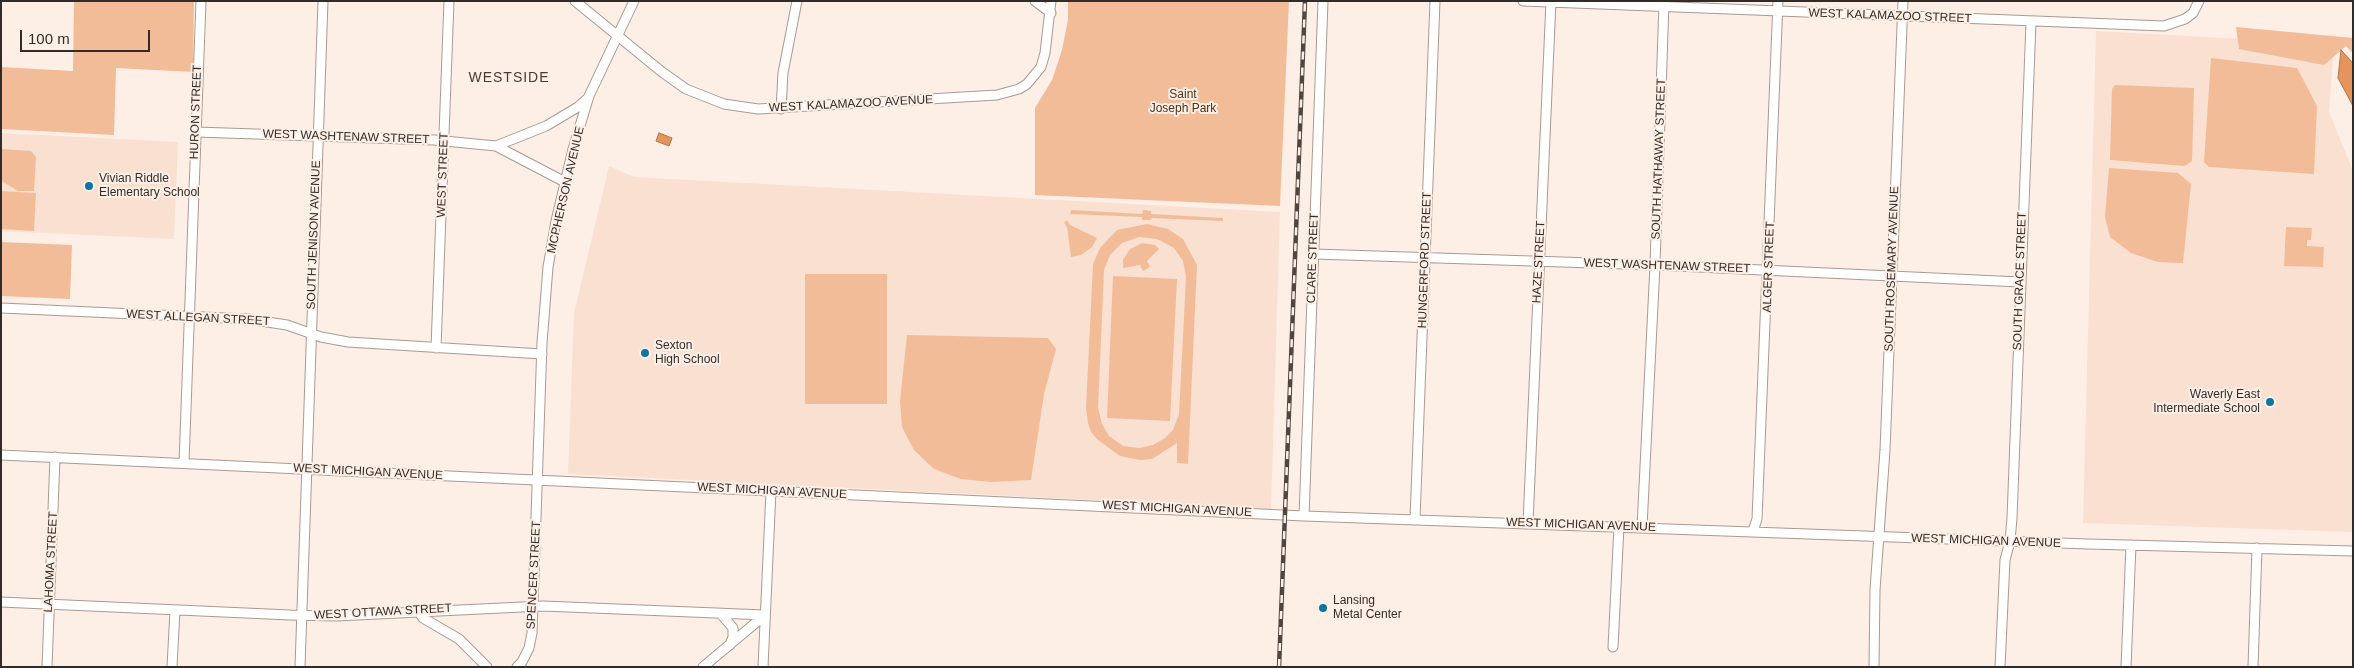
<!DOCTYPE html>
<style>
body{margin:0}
#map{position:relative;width:2354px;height:668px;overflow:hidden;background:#fdefe6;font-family:Arial,sans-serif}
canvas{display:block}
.frame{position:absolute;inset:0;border:2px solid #322c28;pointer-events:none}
.scale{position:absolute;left:20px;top:30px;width:130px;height:22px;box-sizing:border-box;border:2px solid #322c28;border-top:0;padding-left:6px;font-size:15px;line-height:18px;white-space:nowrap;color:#322c28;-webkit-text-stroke:4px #fdefe6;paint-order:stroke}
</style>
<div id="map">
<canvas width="2354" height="668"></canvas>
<div class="frame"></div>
<div class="scale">100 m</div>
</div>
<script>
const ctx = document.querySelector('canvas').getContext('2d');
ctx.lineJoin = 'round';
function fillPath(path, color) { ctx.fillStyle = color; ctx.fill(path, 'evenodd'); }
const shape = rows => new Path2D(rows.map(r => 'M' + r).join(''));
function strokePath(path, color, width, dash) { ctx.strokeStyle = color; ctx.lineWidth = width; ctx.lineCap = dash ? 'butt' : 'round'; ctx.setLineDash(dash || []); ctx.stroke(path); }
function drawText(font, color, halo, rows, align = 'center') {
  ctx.font = font + ' Arial,sans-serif'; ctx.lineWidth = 4; ctx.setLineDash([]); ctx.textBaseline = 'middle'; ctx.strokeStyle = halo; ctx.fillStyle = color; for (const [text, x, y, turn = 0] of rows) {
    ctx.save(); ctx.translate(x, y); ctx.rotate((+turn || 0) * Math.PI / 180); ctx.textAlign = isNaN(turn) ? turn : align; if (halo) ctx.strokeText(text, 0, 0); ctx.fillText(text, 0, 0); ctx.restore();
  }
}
const built = shape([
 [2096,31,2334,44,2329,112,2353,171,2353,532,2083,523],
 [1,133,178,142,174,239,1,231],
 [609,166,634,177,1280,212,1271,509,568,474,574,313]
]);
const green = shape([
 [74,1,194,1,193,72,116,68,114,135,1,129,1,67,73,71],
 [1068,1,1289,1,1280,206,1035,195,1035,108,1052,80,1062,50,1068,19],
 [2236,27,2353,38,2353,53,2346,46,2324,65,2239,49],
 [2211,58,2297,68,2317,106,2314,174,2209,167,2204,162],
 [2115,85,2194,88,2192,161,2185,166,2110,160,2112,89],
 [1,149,31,151,36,157,34,191,18,191,3,182,1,178],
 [2109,168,2178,173,2191,184,2183,263,2158,262,2131,253,2110,237,2105,217],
 [1,191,36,193,34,231,1,229],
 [1071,210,1142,214,1143,210,1151,211,1151,214,1223,218,1223,221,1152,218,1151,220,1142,220,1142,217,1070,214],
 [1067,220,1070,225,1097,238,1092,247,1081,255,1071,257,1067,227,1064,223],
 [1147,224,1168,229,1183,239,1197,265,1188,464,1177,463,1177,443,1152,459,1140,460,1120,456,1098,440,1091,432,1088,423,1086,408,1093,264,1100,248,1117,230],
 [1139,237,1157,239,1174,248,1183,261,1186,277,1179,414,1173,430,1165,438,1153,445,1139,448,1123,446,1109,436,1102,424,1098,408,1104,270,1110,255,1122,243],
 [2286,227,2312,228,2311,240,2307,240,2307,246,2324,247,2323,267,2284,266],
 [1,242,72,245,70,299,1,296],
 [1142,243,1155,245,1159,249,1147,261,1150,267,1143,271,1140,265,1123,268,1123,260,1130,249],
 [805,274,887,274,887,404,805,404],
 [1113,276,1177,279,1170,421,1107,418],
 [907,335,1048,338,1056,349,1044,394,1031,480,991,482,961,479,934,469,914,450,902,427,900,401]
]);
const water = shape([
 [2341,50,2353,63,2353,106,2338,78,2341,50],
 [659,133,672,138,669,146,656,141,659,133]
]);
const minor = shape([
 [575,1,662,72,686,89,724,104,758,109,997,95,1019,89,1027,84,1041,67,1045,53,1051,1],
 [1035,1,1051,13],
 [1523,1,2164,26,2185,19,2193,13,2199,1],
 [781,109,783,73,797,1],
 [196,132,434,140,496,146,546,126,578,107,589,97],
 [496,146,565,182],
 [1314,254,1655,265,2020,282],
 [1,308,248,319,287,325,321,337,348,342,542,354],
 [436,348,449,1],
 [1,455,1304,516,2088,544,2353,551],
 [184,463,201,1],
 [1304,516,1323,1],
 [1415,519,1435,1],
 [1528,523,1551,1],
 [1642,527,1655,265,1664,3],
 [1753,531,1757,519,1778,1],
 [1,602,290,615,336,616,543,606,765,615],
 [418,611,423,618,459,639,487,667],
 [721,614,733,628,733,637,730,645],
 [1613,647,1619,526],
 [47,667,55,457],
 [172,667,175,610],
 [300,667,323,1],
 [517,667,522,662,529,648,532,633,542,343,548,267,556,221,573,149,589,96,634,1],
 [703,667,765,615],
 [763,667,771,491],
 [1874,667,1875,590,1885,450,1903,1],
 [2000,667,2005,560,2010,541,2012,518,2031,22],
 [2126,667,2131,545],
 [2253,667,2257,548]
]);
const rail = shape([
 [1279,667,1305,1]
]);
const markers = [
 [89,186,5,"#0d75a1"],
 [645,353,5,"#0d75a1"],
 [2270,402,5,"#0d75a1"],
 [1323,608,5,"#0d75a1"]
];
const streetNames = [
 ["WEST KALAMAZOO STREET",1890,16,2],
 ["WEST KALAMAZOO AVENUE",851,104,-3],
 ["HURON STREET",196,112,-88],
 ["WEST WASHTENAW STREET",346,137,2],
 ["SOUTH HATHAWAY STREET",1659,159,-88],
 ["WEST STREET",443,175,-88],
 ["MCPHERSON AVENUE",566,190,-77],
 ["SOUTH JENISON AVENUE",314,235,-88],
 ["CLARE STREET",1313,258,-88],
 ["HUNGERFORD STREET",1425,260,-88],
 ["HAZE STREET",1539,262,-87],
 ["WEST WASHTENAW STREET",1667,266,2],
 ["ALGER STREET",1769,267,-88],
 ["SOUTH ROSEMARY AVENUE",1892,269,-88],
 ["SOUTH GRACE STREET",2020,281,-88],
 ["WEST ALLEGAN STREET",198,318,3],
 ["WEST MICHIGAN AVENUE",368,472,3],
 ["WEST MICHIGAN AVENUE",772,491,3],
 ["WEST MICHIGAN AVENUE",1177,509,3],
 ["WEST MICHIGAN AVENUE",1581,525,2],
 ["WEST MICHIGAN AVENUE",1986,541,2],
 ["LAHOMA STREET",51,562,-87],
 ["SPENCER STREET",534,575,-87],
 ["WEST OTTAWA STREET",383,612,-3]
];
const parkNames = [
 ["Saint",1183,95],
 ["Joseph Park",1183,109]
];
const poiNames = [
 ["Vivian Riddle",99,179],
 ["Elementary School",99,193],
 ["Sexton",655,346],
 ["High School",655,360],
 ["Waverly East",2260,395,"right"],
 ["Intermediate School",2260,409,"right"],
 ["Lansing",1333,601],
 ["Metal Center",1333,615]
];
const neighbourhoodNames = [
 ["WESTSIDE",509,78]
];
fillPath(built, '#f9e0d1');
fillPath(green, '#f3bc98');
fillPath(water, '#e5945b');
strokePath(water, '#af754c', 1);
strokePath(minor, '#ab9a90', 11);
strokePath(minor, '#fff', 9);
strokePath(rail, '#4d4641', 4.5);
strokePath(rail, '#fdefe6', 2.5, [8]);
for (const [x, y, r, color] of markers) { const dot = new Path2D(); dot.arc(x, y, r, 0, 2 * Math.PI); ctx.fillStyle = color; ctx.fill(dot); strokePath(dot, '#fdefe6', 2); }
drawText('12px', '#322c28', '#fdefe6', streetNames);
drawText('12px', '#502f17', '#fdefe6', parkNames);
drawText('12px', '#322c28', '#fdefe6', poiNames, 'left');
ctx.letterSpacing = '1px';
drawText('14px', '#483b32', '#fdefe6', neighbourhoodNames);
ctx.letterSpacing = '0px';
</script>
